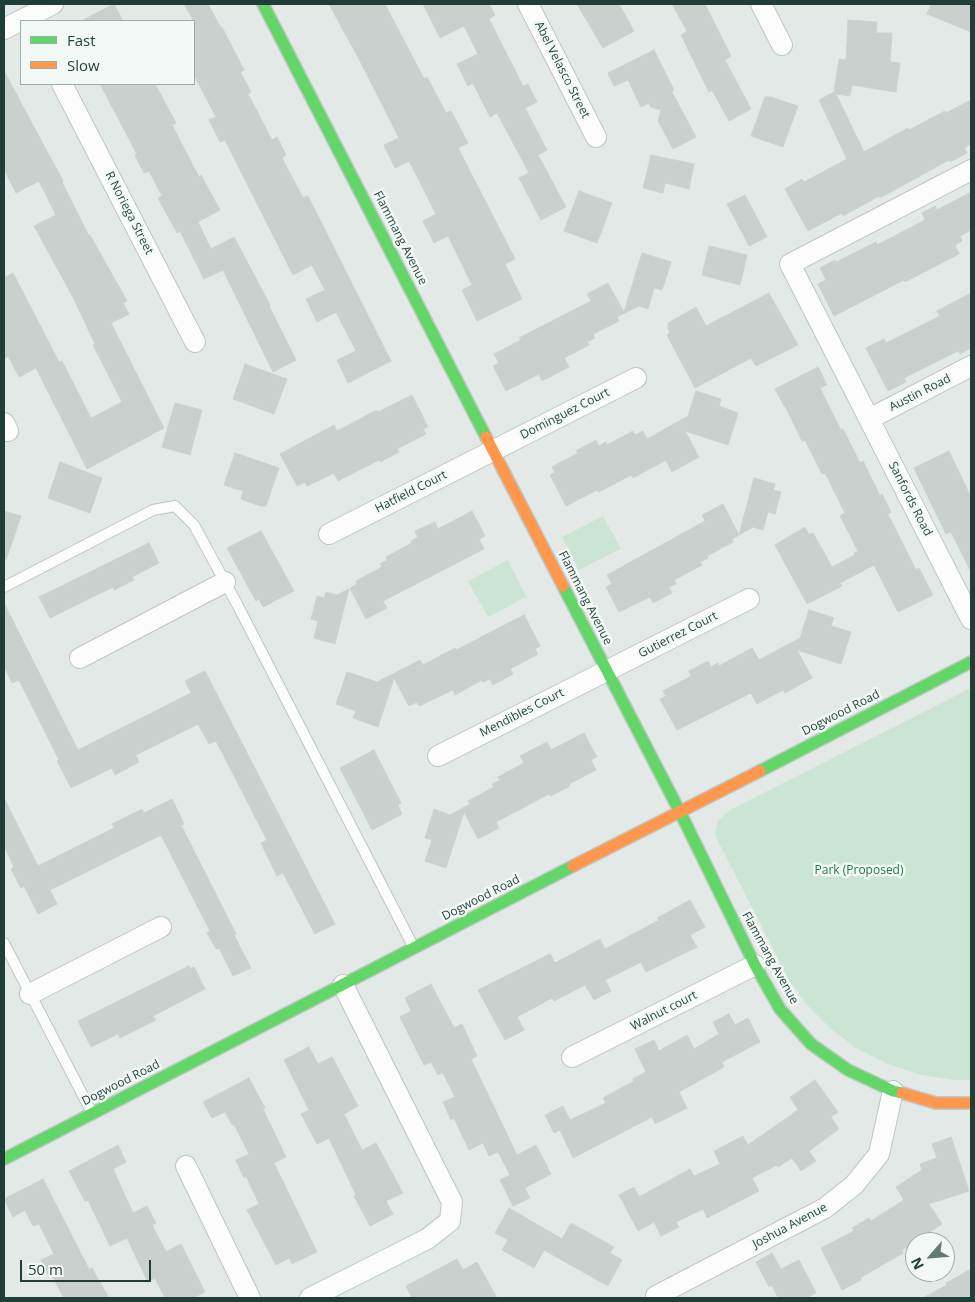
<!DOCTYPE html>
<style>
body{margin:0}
#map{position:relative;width:975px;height:1302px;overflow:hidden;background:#e3e9e7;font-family:"Open Sans",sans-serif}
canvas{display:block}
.frame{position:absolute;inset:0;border:5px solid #1f3e38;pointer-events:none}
.legend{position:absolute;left:20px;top:20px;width:175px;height:65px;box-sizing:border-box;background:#f1f8f5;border:1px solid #9daea9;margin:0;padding:6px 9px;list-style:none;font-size:15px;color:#1f3e38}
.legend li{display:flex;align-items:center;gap:10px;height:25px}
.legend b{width:25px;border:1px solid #9daea9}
.north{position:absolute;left:905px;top:1232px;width:50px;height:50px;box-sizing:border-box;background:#f1f8f5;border:1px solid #9daea9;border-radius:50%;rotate:243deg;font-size:14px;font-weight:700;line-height:20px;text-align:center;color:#1f3e38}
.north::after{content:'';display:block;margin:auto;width:18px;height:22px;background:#647a75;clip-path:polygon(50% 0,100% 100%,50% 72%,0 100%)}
.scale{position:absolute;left:20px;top:1260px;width:131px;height:22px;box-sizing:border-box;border:2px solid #1f3e38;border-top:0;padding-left:6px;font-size:15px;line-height:18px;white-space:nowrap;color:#1f3e38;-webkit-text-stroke:4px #f1f8f5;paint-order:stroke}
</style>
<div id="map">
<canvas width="975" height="1302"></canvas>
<div class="frame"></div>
<ul class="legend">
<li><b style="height:6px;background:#63d668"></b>Fast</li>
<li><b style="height:6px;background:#ff974d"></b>Slow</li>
</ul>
<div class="north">N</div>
<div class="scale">50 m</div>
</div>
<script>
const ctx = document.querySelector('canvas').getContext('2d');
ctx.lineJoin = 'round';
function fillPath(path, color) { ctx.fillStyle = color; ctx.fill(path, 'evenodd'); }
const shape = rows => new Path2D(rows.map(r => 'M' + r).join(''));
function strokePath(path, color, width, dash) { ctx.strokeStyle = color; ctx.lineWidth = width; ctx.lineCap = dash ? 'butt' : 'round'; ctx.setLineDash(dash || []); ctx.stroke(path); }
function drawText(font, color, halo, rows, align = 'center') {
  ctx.font = font + ' "Open Sans",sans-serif'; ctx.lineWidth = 5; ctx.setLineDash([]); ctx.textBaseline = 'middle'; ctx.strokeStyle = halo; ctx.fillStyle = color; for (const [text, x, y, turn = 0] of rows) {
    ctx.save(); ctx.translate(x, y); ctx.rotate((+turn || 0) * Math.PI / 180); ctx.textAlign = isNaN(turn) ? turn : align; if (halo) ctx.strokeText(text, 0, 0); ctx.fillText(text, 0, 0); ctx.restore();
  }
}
const green = shape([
 [603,516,621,549,579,570,562,537],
 [508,560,526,597,488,617,468,581],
 [971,688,971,1080,955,1080,922,1075,888,1064,856,1048,830,1028,806,1004,789,980,719,843,715,833,718,821,730,810]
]);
const building = shape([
 [114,4,123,21,81,21,114,4],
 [184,4,208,4,221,28,222,27,244,70,240,72,251,92,248,94,272,140,277,137,286,155,282,158,303,198,308,196,391,361,348,383,337,360,356,351,336,312,317,322,306,299,325,290,312,265,293,275,225,140,220,142,209,120,216,117,194,75,194,21,184,4],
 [329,4,385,4,424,79,427,77,446,113,451,111,468,143,458,148,515,259,505,264,522,299,477,321,462,290,472,285,448,236,434,243,423,221,436,214,409,161,395,168,384,145,399,138,361,63,329,4],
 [423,4,489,4,495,15,489,19,523,86,528,84,537,102,525,108,547,150,538,155,566,207,541,220,519,178,529,173,497,113,490,117,473,83,468,86,457,64,478,54,464,26,440,38,423,4],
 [577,4,619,4,634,31,603,48,577,4],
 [672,4,705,4,731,56,725,60,751,109,729,121,712,90,709,92,681,35,687,31,672,4],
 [931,4,971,4,971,32,927,14,931,4],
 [848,20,877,22,876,33,892,33,890,62,900,63,896,92,852,85,850,96,836,94,864,152,908,128,909,130,945,111,946,113,971,100,971,144,964,148,967,153,950,162,949,160,880,198,879,196,843,216,842,213,808,231,785,189,802,179,804,182,847,159,819,100,834,92,839,59,846,60,848,20],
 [654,50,674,90,672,92,696,137,673,149,658,121,661,110,651,107,649,103,641,107,628,80,614,86,608,73,654,50],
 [4,71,63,181,62,182,89,236,90,235,127,301,123,303,129,314,111,323,164,428,87,469,36,368,19,377,8,356,4,359,4,278,13,273,59,362,62,361,91,418,122,402,93,345,95,344,74,299,34,226,56,215,39,181,16,193,4,169,4,71],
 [100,84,155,84,176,123,172,125,199,177,201,175,220,210,198,222,211,249,234,237,270,305,269,306,296,360,273,372,223,270,204,279,180,231,177,233,158,198,162,196,149,171,144,173,135,155,137,154,100,84],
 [765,97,771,97,798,106,783,147,751,136,765,97],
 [651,155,694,164,689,189,665,183,663,193,643,188,651,155],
 [579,191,612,203,597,243,564,231,579,191],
 [971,192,971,230,960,236,962,241,955,245,959,254,905,282,904,280,834,316,818,284,826,280,820,268,835,260,836,262,876,242,877,245,925,220,922,213,935,206,937,210,971,192],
 [745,195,767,237,749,246,727,204,745,195],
 [709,246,747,255,740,285,702,275,709,246],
 [642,253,671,262,662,290,654,288,648,309,639,306,617,317,619,321,593,334,595,338,587,342,589,345,564,358,569,367,542,381,539,374,506,391,493,366,499,363,494,354,521,340,519,338,591,301,587,294,608,283,624,312,642,253],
 [769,293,798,345,756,366,751,358,695,388,667,335,670,333,668,328,668,323,696,307,706,326,769,293],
 [971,293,971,348,960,354,958,351,904,378,906,382,888,391,866,348,884,339,886,343,940,316,937,311,971,293],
 [245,364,287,379,274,414,233,399,245,364],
 [818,367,827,385,820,388,841,430,843,429,860,463,863,461,880,496,882,494,891,512,888,514,916,570,919,568,933,595,898,612,874,565,840,583,842,586,807,604,775,545,805,527,809,535,813,533,832,567,855,555,854,553,858,551,840,516,845,513,825,473,822,474,805,440,802,441,785,406,784,406,775,389,818,367],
 [696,391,721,399,719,406,738,413,728,445,685,431,699,457,672,472,666,460,633,478,631,475,599,492,597,490,566,506,550,475,555,472,552,467,578,453,576,451,596,440,599,446,606,442,607,445,633,431,635,435,643,431,647,439,688,416,696,391],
 [412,395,428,427,423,429,426,434,397,449,399,452,380,462,379,460,338,481,334,473,307,486,305,482,297,486,280,454,334,425,337,431,377,410,378,412,412,395],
 [175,403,202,410,190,455,162,447,175,403],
 [949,451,971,497,971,572,951,532,946,534,914,468,949,451],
 [235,453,279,468,266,506,260,506,241,499,243,491,224,485,235,453],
 [60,462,102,478,90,513,48,498,60,462],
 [754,478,775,484,773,490,781,492,775,514,768,512,763,530,753,527,739,535,754,478],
 [723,504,739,535,732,539,733,542,707,556,708,558,700,562,702,565,674,580,676,584,669,587,672,593,653,603,650,597,619,612,606,587,612,584,607,575,705,521,702,515,723,504],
 [4,511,21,516,6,560,4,559,4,511],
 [472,511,485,536,479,539,484,549,383,601,387,608,366,619,350,588,357,584,356,581,382,567,380,564,387,560,386,557,412,543,411,541,418,537,415,531,435,522,438,529,472,511],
 [261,531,294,591,263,607,259,599,256,601,227,548,261,531],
 [149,543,159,563,132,577,134,580,114,590,113,587,50,618,39,597,149,543],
 [349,589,335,644,314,638,318,621,311,619,317,596,324,598,326,592,337,595,349,589],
 [4,603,78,750,191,693,185,681,205,671,335,924,315,934,283,873,277,876,261,843,267,840,216,741,209,744,198,724,136,755,139,762,115,775,112,768,71,788,57,761,59,760,19,680,12,683,4,666,4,603],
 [809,610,834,618,831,626,851,632,841,664,797,650,812,678,785,693,783,690,757,704,751,693,677,730,660,699,666,696,663,691,691,676,689,671,708,661,711,667,718,663,719,666,752,648,759,660,800,638,809,610],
 [524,615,540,646,535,649,538,654,510,669,513,674,493,685,490,679,483,682,482,680,455,695,453,690,419,706,417,702,409,706,394,678,378,727,353,718,356,711,336,704,347,672,377,682,420,660,423,665,455,648,456,650,524,615],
 [584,733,597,757,591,760,596,770,569,784,570,786,551,796,549,794,496,822,499,828,478,839,464,812,446,868,425,861,432,840,425,838,434,809,450,815,470,804,468,801,494,787,492,784,500,780,498,777,524,763,520,756,547,742,551,750,584,733],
 [374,750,401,803,398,805,402,814,372,830,340,768,374,750],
 [4,798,38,866,114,828,112,824,142,809,144,813,172,799,184,824,181,825,236,934,234,935,251,968,233,976,219,948,216,949,207,933,210,931,161,835,50,890,57,904,38,914,24,886,21,888,11,869,14,867,4,846,4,798],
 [690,900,705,927,690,935,697,947,646,972,641,962,605,980,611,991,594,1000,585,985,554,1001,552,998,517,1017,524,1030,505,1040,478,990,550,954,555,963,600,939,605,949,659,920,657,918,690,900],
 [189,966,190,969,194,967,205,989,153,1016,156,1020,120,1038,118,1034,91,1047,78,1021,189,966],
 [431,984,454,1028,462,1024,477,1056,471,1059,517,1155,536,1145,551,1174,525,1188,530,1198,513,1206,500,1180,510,1175,498,1152,489,1156,483,1143,469,1150,454,1118,451,1120,443,1102,455,1097,443,1073,438,1075,431,1062,424,1065,400,1017,411,1011,405,998,431,984],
 [729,1014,735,1025,748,1018,760,1042,722,1062,724,1067,679,1092,687,1108,655,1124,652,1117,573,1158,560,1130,554,1133,545,1115,563,1106,570,1120,606,1103,603,1098,634,1081,633,1079,646,1072,635,1049,654,1040,659,1051,687,1035,694,1049,719,1034,713,1022,729,1014],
 [309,1047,318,1064,332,1057,358,1106,344,1114,362,1150,376,1143,403,1193,386,1201,393,1214,370,1226,354,1196,356,1195,329,1138,317,1144,301,1114,309,1110,284,1060,309,1047],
 [249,1078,265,1108,263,1109,286,1157,274,1163,317,1252,292,1264,289,1258,276,1265,247,1210,259,1204,246,1176,244,1178,236,1160,249,1154,234,1124,232,1125,225,1112,212,1118,203,1102,249,1078],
 [815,1080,838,1112,831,1117,839,1129,809,1151,816,1161,801,1171,792,1158,778,1167,777,1165,752,1178,759,1191,707,1218,703,1209,676,1222,679,1227,661,1236,654,1222,638,1231,619,1195,634,1187,639,1197,690,1169,694,1176,720,1164,714,1151,743,1136,748,1145,798,1110,790,1097,815,1080],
 [951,1137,969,1191,929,1204,942,1224,902,1250,903,1253,860,1278,861,1280,842,1290,821,1248,854,1231,852,1228,869,1218,871,1221,904,1200,896,1187,922,1170,920,1164,937,1158,932,1144,951,1137],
 [118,1145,126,1162,113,1169,133,1213,147,1206,156,1223,152,1225,166,1252,181,1244,205,1292,193,1298,165,1298,155,1278,148,1282,127,1238,110,1246,88,1200,85,1201,69,1171,118,1145],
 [43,1179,89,1269,92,1268,109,1298,64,1298,52,1276,49,1277,41,1260,54,1254,39,1224,33,1226,25,1210,13,1217,4,1199,43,1179],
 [509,1208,562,1239,571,1223,614,1247,610,1253,622,1260,608,1286,544,1250,534,1268,502,1250,508,1240,495,1233,509,1208],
 [772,1253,781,1269,799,1260,816,1293,806,1298,778,1298,772,1285,769,1287,756,1262,772,1253],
 [457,1259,463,1270,477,1262,497,1298,412,1298,406,1286,457,1259],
 [971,1269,971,1298,923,1298,947,1285,946,1283,971,1269]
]);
const lane = shape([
 [4,587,153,510,175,506,194,525,238,606,414,948],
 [4,943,92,1113]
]);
const street = shape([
 [528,4,596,137],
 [761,4,782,45],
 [4,29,53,4],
 [62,84,195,342],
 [971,170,790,264,971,619],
 [869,419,971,366],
 [4,423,8,431],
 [329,534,636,378],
 [80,658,225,582],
 [438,756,749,599],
 [30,994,161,927],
 [572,1057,755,965],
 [186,1166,250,1298],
 [310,1298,427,1239,450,1221,452,1202,343,985],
 [657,1298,656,1296,825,1208,854,1185,879,1154,893,1091]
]);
const fast = shape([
 [263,4,486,437],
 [563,586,680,812,755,965,780,1009,811,1044,848,1070,893,1091,902,1093],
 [760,771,971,662],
 [4,1159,573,866]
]);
const slow = shape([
 [486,437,563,586],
 [573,866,760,771],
 [902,1093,936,1103,971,1103]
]);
const streetNames = [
 ["Abel Velasco Street",562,70,63],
 ["R Noriega Street",129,213,63],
 ["Flammang Avenue",400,238,63],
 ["Austin Road",920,393,-27],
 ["Dominguez Court",565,414,-27],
 ["Hatfield Court",411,492,-27],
 ["Sanfords Road",910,499,63],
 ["Flammang Avenue",585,598,63],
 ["Gutierrez Court",678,635,-27],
 ["Mendibles Court",522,713,-27],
 ["Dogwood Road",841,713,-27],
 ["Dogwood Road",481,898,-27],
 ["Flammang Avenue",770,958,61],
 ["Walnut court",664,1011,-27],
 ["Dogwood Road",121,1083,-27],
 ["Joshua Avenue",790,1226,-28]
];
const parkNames = [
 ["Park (Proposed)",859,871]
];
fillPath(green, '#cbe4d4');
fillPath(building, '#cad0ce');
strokePath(building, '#cbd2d0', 1);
strokePath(lane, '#c0c6c4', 12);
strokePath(street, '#c0c6c4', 22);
strokePath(fast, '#bec7c4', 14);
strokePath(slow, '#bec7c4', 14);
strokePath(lane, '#fbfcfb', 10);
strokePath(street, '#fbfcfb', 20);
strokePath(fast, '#63d668', 11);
strokePath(slow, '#ff974d', 11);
drawText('12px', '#1f3e38', '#f1f8f5', streetNames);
drawText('12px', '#26784c', '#f1f8f5', parkNames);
</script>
